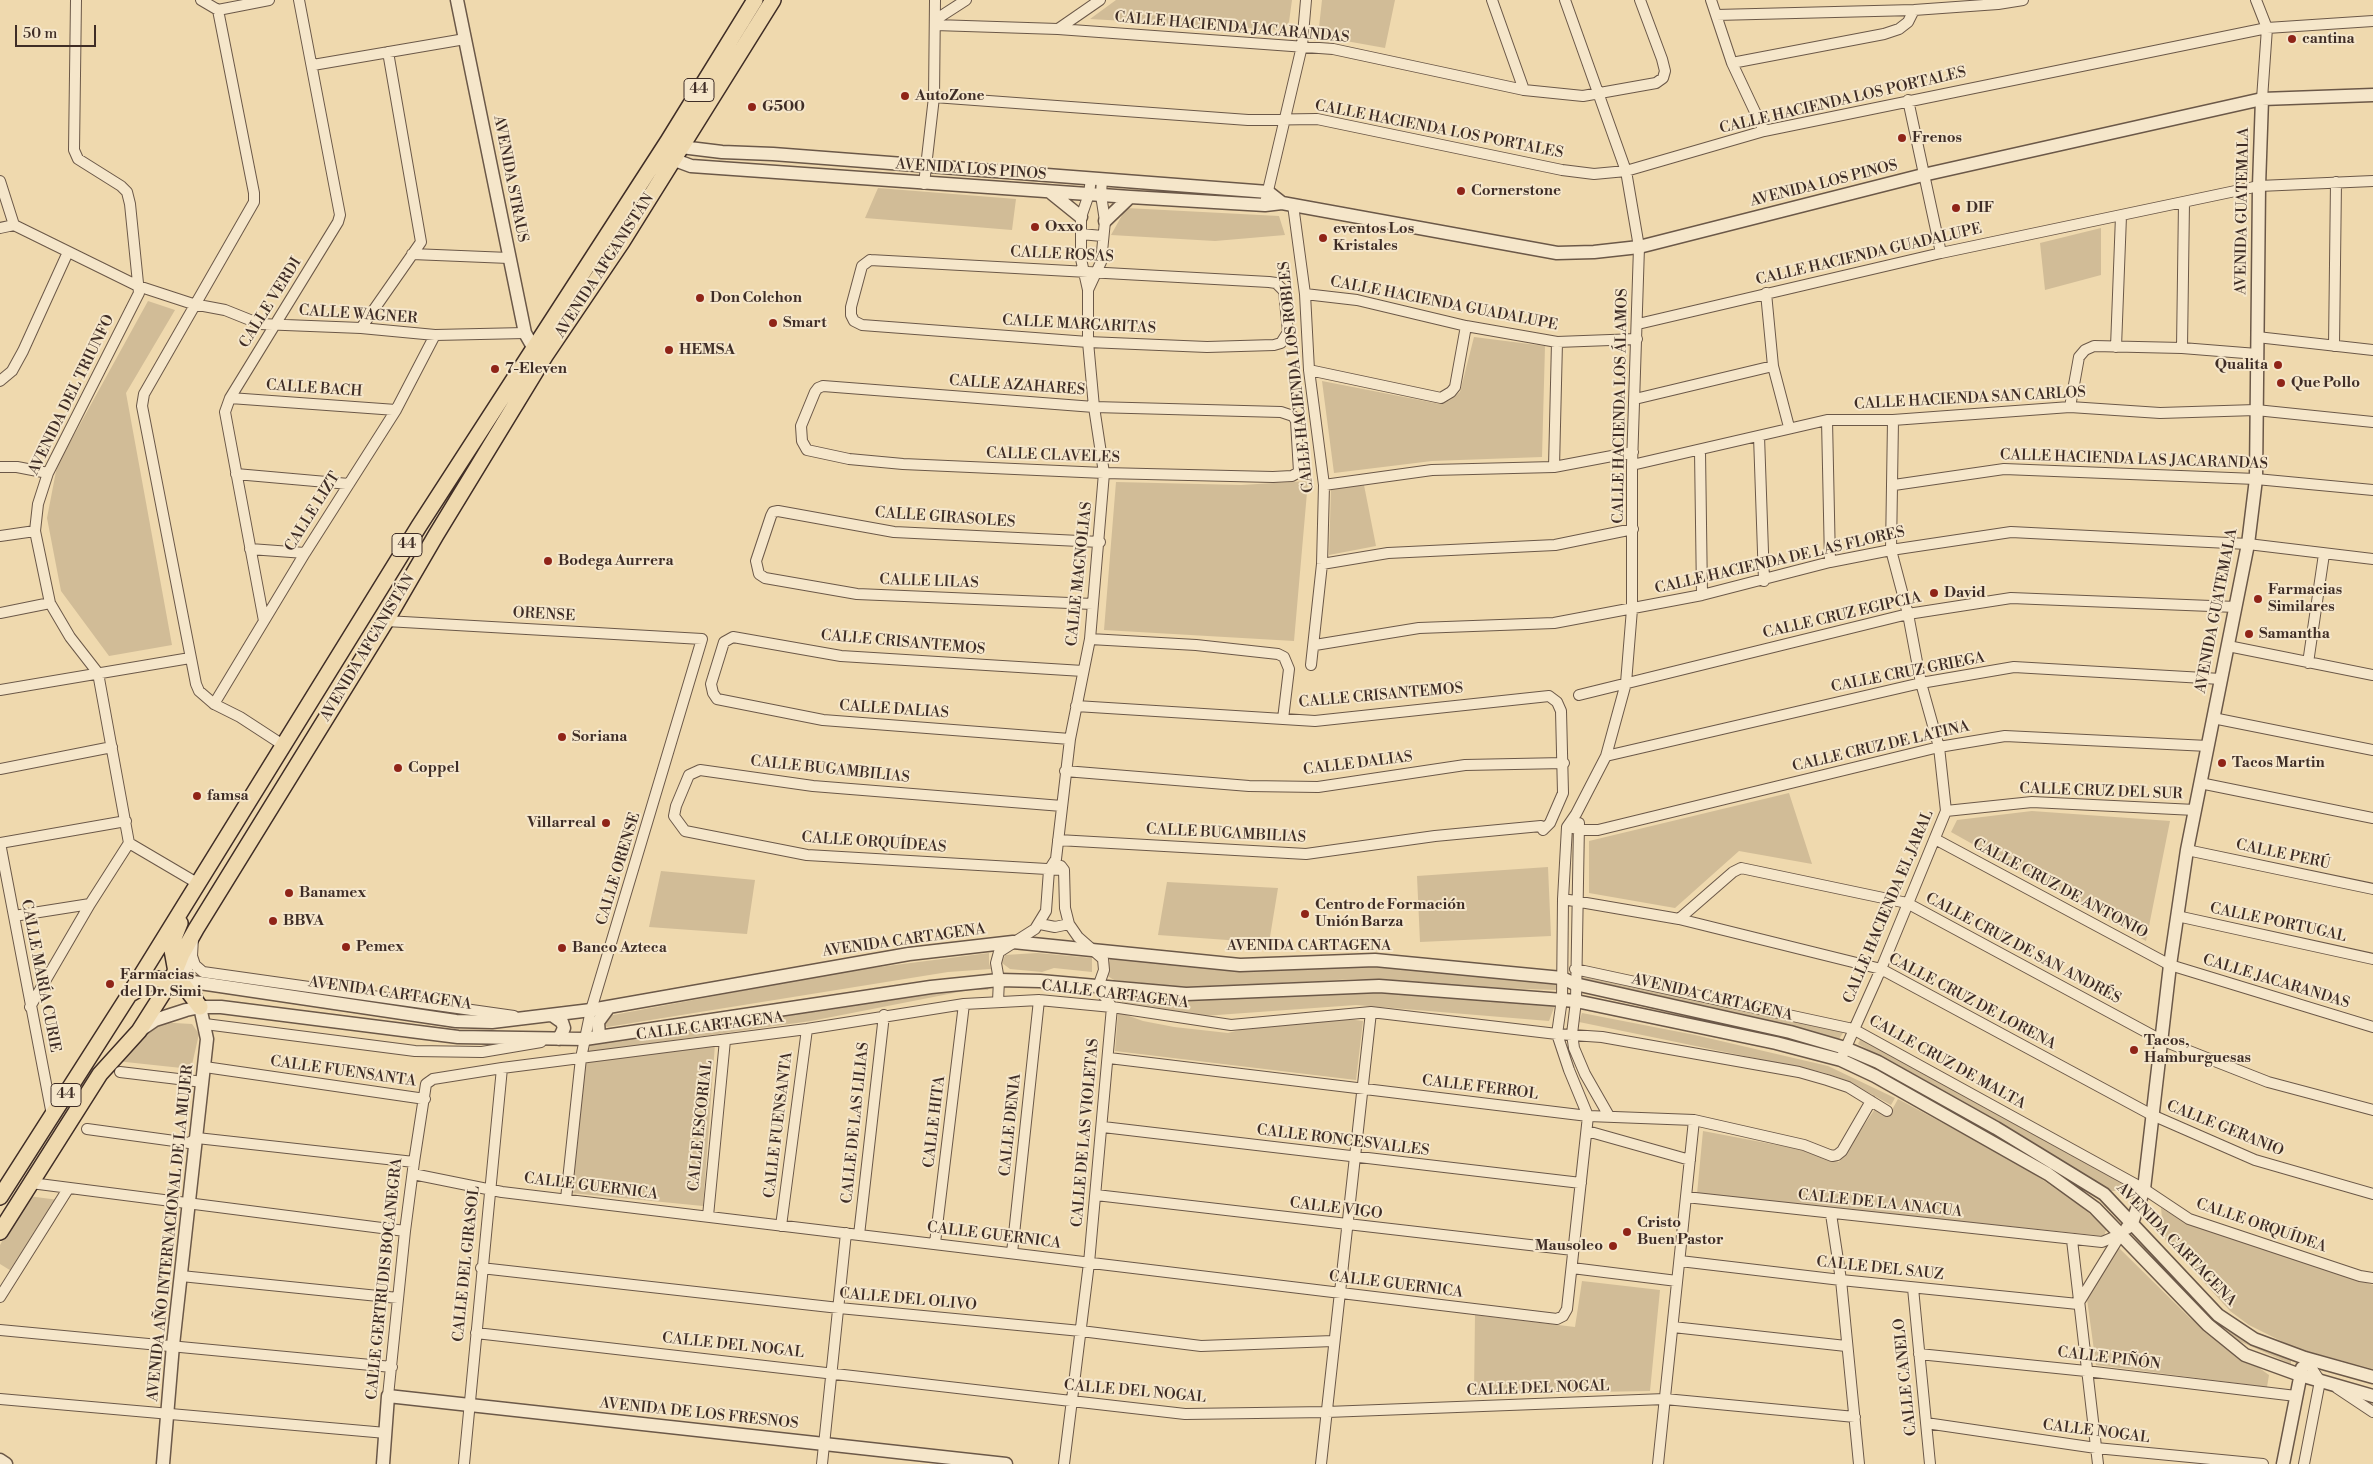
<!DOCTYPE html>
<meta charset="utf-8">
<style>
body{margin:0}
#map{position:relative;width:2373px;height:1464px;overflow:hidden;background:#efd9ae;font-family:"Libre Bodoni",serif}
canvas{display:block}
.scale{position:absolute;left:15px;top:25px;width:81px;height:22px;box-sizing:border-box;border:2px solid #3f2d26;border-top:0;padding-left:6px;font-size:15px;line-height:18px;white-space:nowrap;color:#3f2d26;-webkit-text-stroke:4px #f5e6ca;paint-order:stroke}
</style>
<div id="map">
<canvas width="2373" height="1464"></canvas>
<div class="scale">50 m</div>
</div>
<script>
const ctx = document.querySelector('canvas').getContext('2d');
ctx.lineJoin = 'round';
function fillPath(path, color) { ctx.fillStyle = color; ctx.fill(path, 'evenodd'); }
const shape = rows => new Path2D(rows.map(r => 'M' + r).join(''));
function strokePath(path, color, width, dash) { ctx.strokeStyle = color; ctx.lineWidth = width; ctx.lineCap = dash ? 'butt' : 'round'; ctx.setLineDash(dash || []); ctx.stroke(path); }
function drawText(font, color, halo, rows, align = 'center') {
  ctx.font = font + ' "Libre Bodoni",serif'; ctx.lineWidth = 4; ctx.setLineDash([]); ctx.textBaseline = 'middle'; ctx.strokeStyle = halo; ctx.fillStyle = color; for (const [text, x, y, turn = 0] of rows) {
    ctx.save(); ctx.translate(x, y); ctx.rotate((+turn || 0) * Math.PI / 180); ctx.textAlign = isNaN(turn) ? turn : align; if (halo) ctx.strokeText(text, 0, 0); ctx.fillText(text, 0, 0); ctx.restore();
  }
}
const green = shape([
 [1116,0,1292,0,1289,22,1282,30,1090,19],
 [1322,0,1395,0,1385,48,1318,36],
 [878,188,1016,199,1012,230,865,218],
 [1126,208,1279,216,1285,235,1215,241,1111,235],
 [2101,228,2101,275,2045,290,2040,243],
 [148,301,175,310,126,393,172,645,109,656,61,591,47,518,57,466],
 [1474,337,1545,346,1542,457,1432,461,1334,473,1322,381,1440,404,1450,400,1460,392],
 [1308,481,1294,641,1104,630,1116,482,1241,485],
 [1364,485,1376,546,1329,555,1331,489],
 [1789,793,1812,864,1739,851,1675,908,1589,893,1589,841],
 [2032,811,2170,821,2146,941,1951,832,1957,820],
 [1548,867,1551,936,1420,942,1417,876],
 [661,871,755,880,747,934,649,927],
 [1167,882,1278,888,1269,943,1158,935],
 [989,953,989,963,991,969,948,972,607,1027,602,1022,608,1016,848,971],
 [1037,953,1092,958,1092,972,1054,968,1042,972,1010,969,1002,963,1005,955],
 [1117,956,1376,966,1558,984,1556,990,1469,987,1355,979,1190,988,1114,980,1106,975,1110,959],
 [1579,973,1832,1027,1843,1033,1839,1039,1746,1015,1578,979],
 [991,982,988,990,969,990,811,1021,589,1052,590,1044],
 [1377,990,1555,1005,1549,1021,1356,1005,1203,1016,1150,1011,1122,1002,1122,991],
 [1118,1012,1143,1021,1174,1027,1228,1033,1243,1029,1347,1019,1363,1021,1356,1080,1115,1051],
 [1582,1013,1695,1035,1828,1066,1895,1098,1891,1105,1848,1081,1822,1072,1579,1022],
 [156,1022,192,1024,199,1034,191,1069,116,1061],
 [1862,1036,2108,1174,2126,1187,2124,1191,2111,1191,1993,1118,1858,1044],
 [715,1044,703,1206,571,1193,583,1060],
 [1898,1099,2021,1165,2079,1205,2107,1228,2104,1236,1697,1194,1703,1131,1798,1149,1839,1162,1875,1109,1888,1117],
 [28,1196,59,1200,13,1272,0,1264,0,1245],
 [2161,1208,2186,1223,2373,1285,2373,1369,2295,1348,2249,1325,2230,1311,2164,1238],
 [2144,1242,2218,1317,2291,1359,2291,1364,2239,1341,2218,1324,2144,1250],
 [2118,1247,2190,1318,2269,1375,2267,1387,2096,1365,2087,1299],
 [1582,1281,1660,1290,1650,1391,1474,1394,1475,1315,1575,1327]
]);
const minor = shape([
 [76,0,74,150,78,159,121,186,127,192,130,204,139,293,48,473,38,504,35,531,50,603,70,637,98,673,129,843],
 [201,0,218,10,254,193,254,202,144,394,142,406,196,684,199,691,214,704,240,717,283,745],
 [1492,0,1524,90],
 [1711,0,1732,63,1764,131],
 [2256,0,2267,28,2262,99],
 [218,10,269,0],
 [1716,15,1914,10,1998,4,2023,0],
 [935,20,966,0],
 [935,25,1058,29,1333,49,1524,90,1583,96,1656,83,1663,78,1665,71,1662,59,1640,0],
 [1058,29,1100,0],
 [1732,63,1884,34,1899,29,1908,22,1914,10],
 [313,65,465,39],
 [934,97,1248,120,1317,119,1562,170,1594,174,1626,171,1764,131,2267,28,2373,21],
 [1908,100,1941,253],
 [0,181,14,225],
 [924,184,934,97,935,0],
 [1266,199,1302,46,1306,0],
 [1293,205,1305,294,1309,370,1324,485,1322,564,1311,665],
 [0,228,14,225,138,286,193,304,225,310,260,324,361,328,435,335,525,333],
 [1081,234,1102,236],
 [412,254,509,258],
 [870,260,1269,282,1276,283,1284,291,1288,332,1281,343,1274,345,1207,347,1088,342,862,325,854,321,851,315,851,307,862,266,870,260],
 [1088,290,1101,262,1105,221,1101,195,1102,179],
 [1766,293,1773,366,1789,427],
 [1305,294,1357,300,1466,326,1557,342,1637,339],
 [1638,324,1941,253,2259,186,2373,181],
 [361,328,421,242,388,52],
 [2257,337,2373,350],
 [2334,346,2336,182],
 [2116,347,2121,216],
 [2182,348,2184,202],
 [1309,370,1441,398,1451,392,1455,387,1466,326],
 [0,381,12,371,23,351,68,252],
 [823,386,1094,407,1281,412,1293,416,1296,421,1299,472,1292,476,1273,477,1104,473,903,464,849,459,807,450,802,441,801,426,815,392,818,388,823,386],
 [230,398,396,410],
 [1635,399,1773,366],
 [2070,407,2079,357,2085,350,2094,346,2182,348,2257,354],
 [1827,420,1830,562],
 [1759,436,1764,581],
 [1700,451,1702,595],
 [1632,465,1827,420,1893,420,2070,407,2160,413,2256,410,2373,422],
 [0,467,17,467,48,473],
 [1554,467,1557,342],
 [236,474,349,484],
 [1324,485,1432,470,1554,467,1633,452],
 [1894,485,2004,469,2256,479,2373,490],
 [0,536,35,531],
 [250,549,305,553],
 [1322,564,1388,553,1555,545,1633,529],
 [1093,604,857,594,765,578,759,574,756,561,771,516,773,512,778,511,894,532,1100,542],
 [0,613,50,603],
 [264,621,225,412,230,398,338,222,340,215,299,0],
 [386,621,702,639,591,1010,581,1058,566,1199],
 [1090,639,1196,645,1278,654,1284,657,1289,669,1283,719],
 [1315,645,1419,628,1554,623,1702,595,1830,562,1891,550,2011,532,2248,544,2373,559],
 [2228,646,2373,675],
 [2308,663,2324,554],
 [0,690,190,658],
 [1579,695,1908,614,2011,598,2236,607],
 [214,704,305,553,396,410,435,335],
 [2213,718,2373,750],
 [1070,739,823,720,717,699,713,693,711,684,724,642,733,637,841,656,1083,671],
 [1606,756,1921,683,2014,667,2221,679],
 [0,769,112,747],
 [1065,771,1249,786,1318,787,1465,765,1564,763],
 [2200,783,2373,818],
 [1062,806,813,786,700,770,689,775,676,806,674,816,685,831,807,855,1064,870],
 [1946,811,2032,802,2195,810],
 [1579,823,1576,1001,1572,1034,1574,1048,1585,1074,1609,1116],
 [1567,827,1585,830,1598,830,1939,747,2005,736,2208,746],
 [1935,839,2170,965,2373,1027],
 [1058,840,1306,854,1435,836,1541,826,1543,830,1550,823,1563,793,1561,711,1557,702,1549,696,1315,721,1076,706],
 [129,843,197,883],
 [2187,850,2373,889],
 [1061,866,1064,870,1065,908,1069,924,1078,937,1103,959,1104,970,1098,987,1112,1007,1089,1263,1064,1464],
 [1563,899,1679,919,1881,969,2152,1115,2255,1160,2373,1194],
 [14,916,90,904],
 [2177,916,2373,959],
 [1679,919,1733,872,1741,868,1907,903,2161,1040,2268,1082,2373,1110],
 [1040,924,1055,927,1069,924],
 [193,938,192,956,195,965,203,972,514,1016],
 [1575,969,1853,1029,2144,1189,2189,1219,2360,1276,2373,1278],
 [998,1001,999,980,996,963,999,952,1035,929,1046,911,1049,870,1056,859,1070,739,1090,639,1104,473,1094,407,1088,342,1088,290,1081,259,1081,217,1089,194,1091,178],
 [30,1007,90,904,129,843],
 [205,1024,415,1051,482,1052,541,1042],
 [1843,1054,1881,969,1946,811,1939,747,1921,683,1908,614,1891,550,1893,420],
 [1109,1058,1588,1116,1694,1120,1804,1145,1832,1156,1837,1155,1842,1151,1871,1101],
 [205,1067,425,1099],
 [120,1072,203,1082],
 [52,1115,0,843,126,821],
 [1103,1127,1581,1183],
 [87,1129,189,1143,197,1138,414,1162],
 [1587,1131,1690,1160],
 [413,1174,502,1192,1557,1319,1563,1316,1567,1309,1588,1116,1569,1070,1557,1034,1562,999,1563,899,1567,827,1576,814,1606,756,1626,683,1632,609,1632,465,1639,247,1626,171,1565,0],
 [31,1183,405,1231],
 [1096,1195,1573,1250],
 [1686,1197,2102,1242,2121,1234],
 [1831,1214,1841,1280,1859,1464],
 [708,1216,725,1040],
 [781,1226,807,1029],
 [859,1235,884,1015],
 [2072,1240,2098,1464],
 [935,1243,964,1004],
 [1012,1253,1039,1000],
 [1680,1261,1841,1280,2078,1304,2121,1234],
 [481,1268,839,1308,1081,1331,1201,1346,1333,1341],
 [1572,1268,1677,1281],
 [181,1276,398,1298],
 [1913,1288,1930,1464],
 [0,1297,68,1189],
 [1673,1327,1846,1346],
 [0,1330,392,1367],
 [476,1333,1185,1414,1327,1412,1665,1399,1855,1417],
 [1919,1354,2086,1371,2296,1396],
 [2337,1388,2373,1412],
 [388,1396,405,1231,414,1162,426,1084,433,1079,502,1068,807,1029,964,1004,1039,1000,1112,1007,1231,1025,1371,1012,1557,1034,1602,1037,1799,1072,1827,1080,1848,1087,1887,1111],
 [0,1399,386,1433],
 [1926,1423,2096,1448,2263,1464],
 [464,1464,502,1068],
 [822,1464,846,1233],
 [1321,1464,1371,1012],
 [1658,1464,1694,1120],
 [2304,1464,2320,1381,2305,1358]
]);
const tertiary = shape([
 [457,0,525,333,533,347,540,352],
 [674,144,681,147,722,152,773,154,1268,192,1282,203],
 [664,156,691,166,1130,197,1265,205,1282,203,1557,253,1594,252,1639,247,1923,175,2262,99,2373,95],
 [1050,192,1081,217],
 [1105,221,1130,197],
 [173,979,456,1021,492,1022,591,1010,909,954,1013,942,1240,965,1375,960,1562,978,1575,984,1790,1032,1845,1048,1878,1062,1996,1128,2104,1194,2218,1315,2254,1339,2305,1358,2373,1377],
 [552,1015,562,1022,564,1028,559,1039],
 [142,1029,155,1020,186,1010,200,1007,221,1007,458,1037,585,1039,931,987,999,980,1040,981,1186,994,1379,986,1576,1001,1776,1043,1841,1060,1875,1076,2048,1174,2095,1208,2208,1325,2245,1355,2300,1375,2373,1396],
 [599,1036,598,1022,609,1007],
 [2127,1228,2132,1223,2144,1189,2170,965,2187,850,2248,544,2256,479,2259,186,2262,99],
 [0,1460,6,1464],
 [163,1464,173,1345,207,1039,200,1007,189,981,182,954],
 [383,1464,388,1396,1006,1464],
 [2283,1464,2302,1368]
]);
const primary = shape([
 [180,923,174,938,172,950,176,972,179,979,200,1007],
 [132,993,156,979,172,979],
 [0,1197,129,995,419,526,668,141,755,0],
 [0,1232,100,1074,139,1031,172,979,182,954,196,929,386,621,436,535,545,356,622,242,773,0]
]);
const markers = [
 [2292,39,5,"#8f2418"],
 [905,96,5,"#8f2418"],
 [752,107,5,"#8f2418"],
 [1902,138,5,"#8f2418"],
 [1461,191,5,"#8f2418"],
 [1956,208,5,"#8f2418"],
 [1035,227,5,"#8f2418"],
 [1323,238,5,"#8f2418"],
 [700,298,5,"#8f2418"],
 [773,323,5,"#8f2418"],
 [669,350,5,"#8f2418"],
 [2278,365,5,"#8f2418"],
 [495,369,5,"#8f2418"],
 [2281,383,5,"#8f2418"],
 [548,561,5,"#8f2418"],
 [1934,593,5,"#8f2418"],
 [2258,599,5,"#8f2418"],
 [2249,634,5,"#8f2418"],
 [562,737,5,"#8f2418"],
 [2222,763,5,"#8f2418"],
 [398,768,5,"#8f2418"],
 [197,796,5,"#8f2418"],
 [606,823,5,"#8f2418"],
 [289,893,5,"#8f2418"],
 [1305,914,5,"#8f2418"],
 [273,921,5,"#8f2418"],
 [346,947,5,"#8f2418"],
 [562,948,5,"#8f2418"],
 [110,984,5,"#8f2418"],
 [2134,1050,5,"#8f2418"],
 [1627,1232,5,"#8f2418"],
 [1613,1246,5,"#8f2418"]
];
const shields = [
 [699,90,30],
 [407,545,30],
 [66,1095,30]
];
const shieldNames = [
 ["44",699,90],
 ["44",407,545],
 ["44",66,1095]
];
const streetNames = [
 ["CALLE HACIENDA JACARANDAS",1232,28,5],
 ["CALLE HACIENDA LOS PORTALES",1843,101,-13],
 ["CALLE HACIENDA LOS PORTALES",1439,130,11],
 ["AVENIDA LOS PINOS",971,170,4],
 ["AVENIDA STRAUS",510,179,79],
 ["AVENIDA LOS PINOS",1824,184,-14],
 ["AVENIDA GUATEMALA",2243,211,-89],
 ["CALLE ROSAS",1062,255,3],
 ["CALLE HACIENDA GUADALUPE",1869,255,-13],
 ["AVENIDA AFGANISTÁN",605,266,-57],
 ["CALLE VERDI",271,303,-58],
 ["CALLE HACIENDA GUADALUPE",1444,304,11],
 ["CALLE WAGNER",358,315,4],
 ["CALLE MARGARITAS",1079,325,3],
 ["CALLE HACIENDA LOS ROBLES",1297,377,-96],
 ["CALLE AZAHARES",1017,386,4],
 ["CALLE BACH",314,389,4],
 ["AVENIDA DEL TRIUNFO",72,395,-64],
 ["CALLE HACIENDA SAN CARLOS",1970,399,-3],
 ["CALLE HACIENDA LOS ÁLAMOS",1621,406,-89],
 ["CALLE CLAVELES",1053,456,2],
 ["CALLE HACIENDA LAS JACARANDAS",2134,460,2],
 ["CALLE LIZT",313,512,-58],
 ["CALLE GIRASOLES",945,518,4],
 ["CALLE HACIENDA DE LAS FLORES",1780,561,-13],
 ["CALLE MAGNOLIAS",1080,574,-84],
 ["CALLE LILAS",929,582,2],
 ["AVENIDA GUATEMALA",2217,611,-79],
 ["ORENSE",544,615,3],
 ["CALLE CRUZ EGIPCIA",1842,616,-13],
 ["CALLE CRISANTEMOS",903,643,5],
 ["AVENIDA AFGANISTÁN",368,648,-59],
 ["CALLE CRUZ GRIEGA",1908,673,-11],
 ["CALLE CRISANTEMOS",1381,696,-5],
 ["CALLE DALIAS",894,710,4],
 ["CALLE CRUZ DE LATINA",1881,747,-13],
 ["CALLE DALIAS",1358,764,-7],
 ["CALLE BUGAMBILIAS",830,770,6],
 ["CALLE CRUZ DEL SUR",2101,792,2],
 ["CALLE BUGAMBILIAS",1226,834,3],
 ["CALLE ORQUÍDEAS",874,843,4],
 ["CALLE PERÚ",2283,855,12],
 ["CALLE ORENSE",619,869,-73],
 ["CALLE CRUZ DE ANTONIO",2060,889,28],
 ["CALLE HACIENDA EL JARAL",1889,907,-67],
 ["CALLE PORTUGAL",2278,923,12],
 ["AVENIDA CARTAGENA",904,941,-8],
 ["AVENIDA CARTAGENA",1309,946],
 ["CALLE CRUZ DE SAN ANDRÉS",2023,949,28],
 ["CALLE MARÍA CURIE",40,976,79],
 ["CALLE JACARANDAS",2276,982,17],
 ["AVENIDA CARTAGENA",390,994,8],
 ["CALLE CARTAGENA",1115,995,7],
 ["AVENIDA CARTAGENA",1712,998,13],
 ["CALLE CRUZ DE LORENA",1972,1002,28],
 ["CALLE CARTAGENA",710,1027,-7],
 ["CALLE CRUZ DE MALTA",1947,1063,29],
 ["CALLE FUENSANTA",343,1072,8],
 ["CALLE FERROL",1480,1088,7],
 ["CALLE HITA",935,1122,-83],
 ["CALLE DE LAS LILIAS",856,1123,-84],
 ["CALLE FUENSANTA",779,1125,-83],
 ["CALLE DENIA",1011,1125,-84],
 ["CALLE ESCORIAL",701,1126,-84],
 ["CALLE GERANIO",2225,1129,22],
 ["CALLE DE LAS VIOLETAS",1086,1133,-85],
 ["CALLE RONCESVALLES",1343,1141,7],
 ["CALLE GUERNICA",591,1187,7],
 ["CALLE DE LA ANACUA",1880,1204,6],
 ["CALLE VIGO",1336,1209,7],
 ["CALLE ORQUÍDEA",2261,1226,19],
 ["AVENIDA AÑO INTERNACIONAL DE LA MUJER",171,1233,-84],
 ["CALLE GUERNICA",994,1236,7],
 ["AVENIDA CARTAGENA",2176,1245,46],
 ["CALLE DEL GIRASOL",467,1264,-84],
 ["CALLE DEL SAUZ",1880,1269,6],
 ["CALLE GERTRUDIS BOCANEGRA",385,1279,-84],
 ["CALLE GUERNICA",1396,1285,7],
 ["CALLE DEL OLIVO",908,1300,5],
 ["CALLE DEL NOGAL",733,1346,6],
 ["CALLE PIÑÓN",2109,1359,7],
 ["CALLE CANELO",1906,1377,-96],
 ["CALLE DEL NOGAL",1538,1389,-2],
 ["CALLE DEL NOGAL",1135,1392,5],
 ["AVENIDA DE LOS FRESNOS",699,1414,6],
 ["CALLE NOGAL",2096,1432,7]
];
const poiNames = [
 ["cantina",2302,39],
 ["AutoZone",915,96],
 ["G500",762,107],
 ["Frenos",1912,138],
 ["Cornerstone",1471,191],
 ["DIF",1966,208],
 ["Oxxo",1045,227],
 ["eventos Los",1333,229],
 ["Kristales",1333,246],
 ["Don Colchon",710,298],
 ["Smart",783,323],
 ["HEMSA",679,350],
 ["Qualita",2268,365,"right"],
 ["7-Eleven",505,369],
 ["Que Pollo",2291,383],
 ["Bodega Aurrera",558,561],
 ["Farmacias",2268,590],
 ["Similares",2268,607],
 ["David",1944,593],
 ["Samantha",2259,634],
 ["Soriana",572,737],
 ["Tacos Martin",2232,763],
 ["Coppel",408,768],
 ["famsa",207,796],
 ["Villarreal",596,823,"right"],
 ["Banamex",299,893],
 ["Centro de Formación",1315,905],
 ["Unión Barza",1315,922],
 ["BBVA",283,921],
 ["Pemex",356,947],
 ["Banco Azteca",572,948],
 ["Farmacias",120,975],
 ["del Dr. Simi",120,992],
 ["Tacos,",2144,1041],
 ["Hamburguesas",2144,1058],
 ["Cristo",1637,1223],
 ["Buen Pastor",1637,1240],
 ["Mausoleo",1603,1246,"right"]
];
fillPath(green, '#d1bc97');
strokePath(minor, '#6b5848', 12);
strokePath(tertiary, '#6b5848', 15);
strokePath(primary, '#3f2d26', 18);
strokePath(minor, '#f5e6ca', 10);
strokePath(tertiary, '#f5e6ca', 12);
strokePath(primary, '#efd9ae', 15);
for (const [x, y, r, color] of markers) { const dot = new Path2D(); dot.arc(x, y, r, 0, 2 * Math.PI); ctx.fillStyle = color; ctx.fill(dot); strokePath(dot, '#f5e6ca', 2); }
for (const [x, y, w] of shields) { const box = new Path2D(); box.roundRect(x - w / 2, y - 11.5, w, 23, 4); ctx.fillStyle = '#f5e6ca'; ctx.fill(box); strokePath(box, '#3f2d26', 1); }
drawText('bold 14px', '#3f2d26', null, shieldNames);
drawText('15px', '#3f2d26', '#f5e6ca', streetNames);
drawText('bold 15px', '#3f2d26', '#f5e6ca', poiNames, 'left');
</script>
